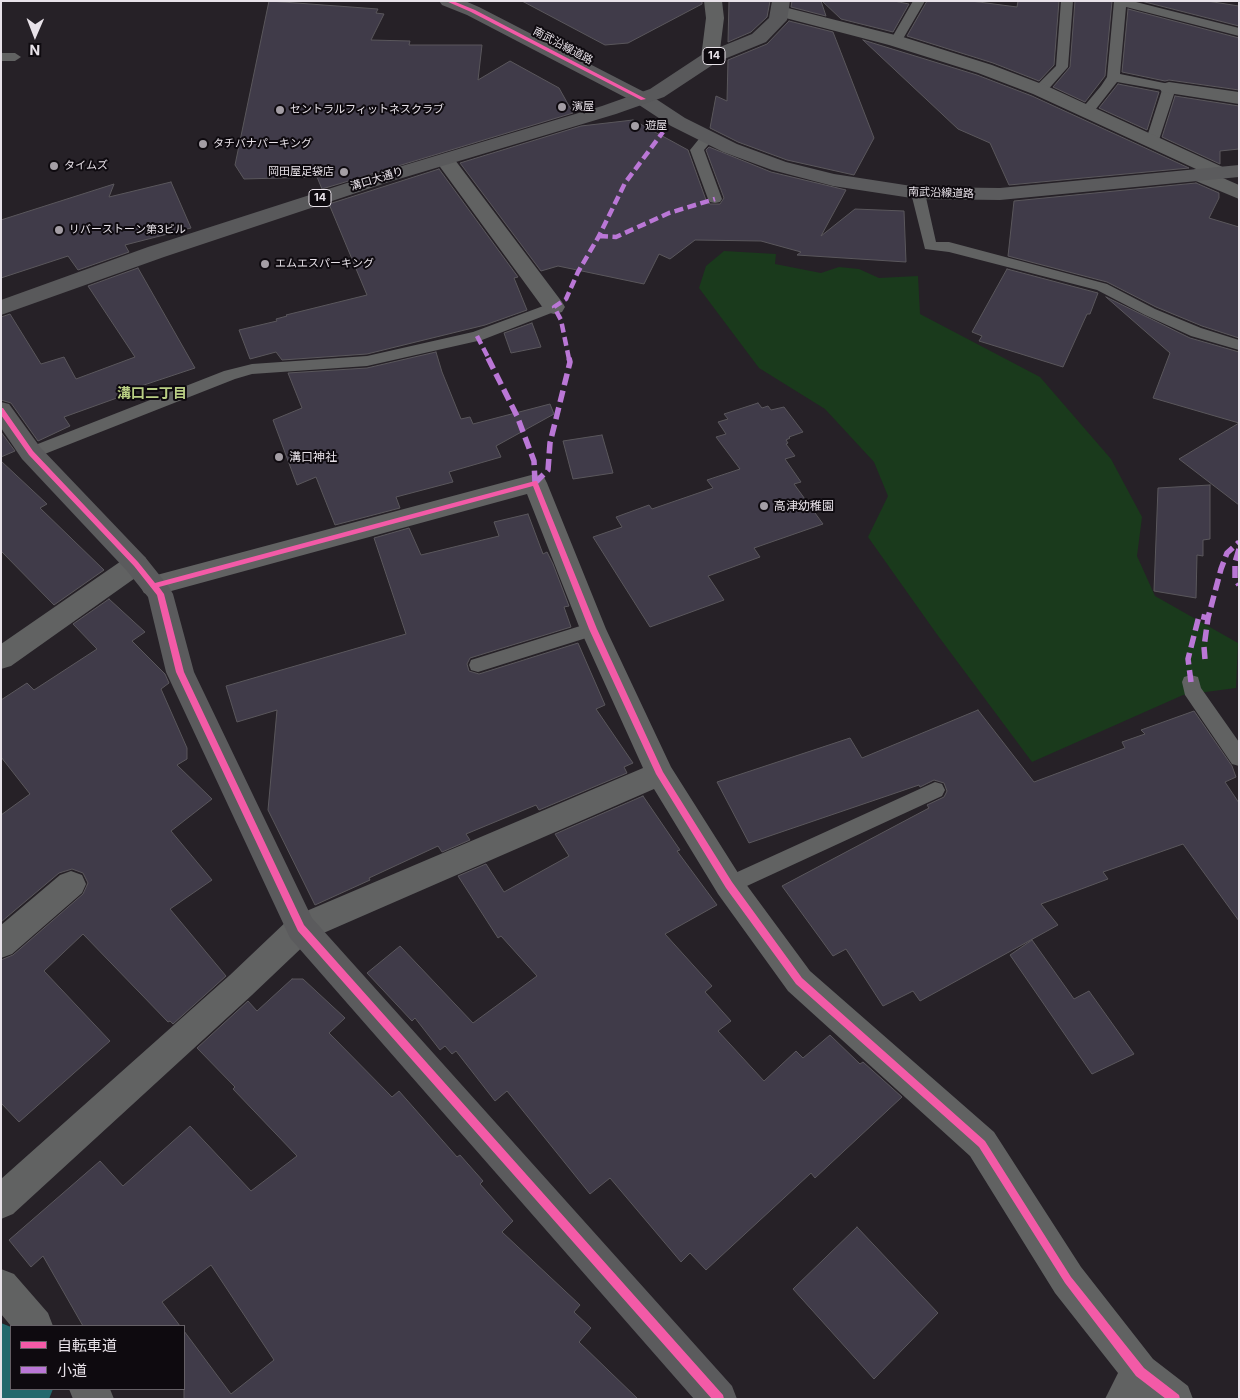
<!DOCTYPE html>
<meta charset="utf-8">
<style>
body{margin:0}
#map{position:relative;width:1240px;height:1400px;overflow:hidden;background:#262127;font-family:Inter,"Noto Sans JP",sans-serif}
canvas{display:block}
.frame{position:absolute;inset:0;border:2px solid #e8e2e9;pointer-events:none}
.legend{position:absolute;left:10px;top:1325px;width:175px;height:65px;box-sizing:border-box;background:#0e0a0f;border:1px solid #656066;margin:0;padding:6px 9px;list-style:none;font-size:15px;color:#e8e2e9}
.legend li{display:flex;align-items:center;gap:10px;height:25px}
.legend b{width:25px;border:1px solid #656066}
.north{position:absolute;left:10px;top:10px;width:50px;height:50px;-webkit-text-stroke:4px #0e0a0f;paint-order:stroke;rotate:181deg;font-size:14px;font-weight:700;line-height:20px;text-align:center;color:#e8e2e9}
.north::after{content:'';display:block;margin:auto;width:18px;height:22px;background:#e8e2e9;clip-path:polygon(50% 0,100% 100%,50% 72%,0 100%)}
</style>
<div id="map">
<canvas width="1240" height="1400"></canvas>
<div class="frame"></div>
<ul class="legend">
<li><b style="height:6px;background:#f35aa7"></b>自転車道</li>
<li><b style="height:6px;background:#ba77d6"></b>小道</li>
</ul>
<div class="north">N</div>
</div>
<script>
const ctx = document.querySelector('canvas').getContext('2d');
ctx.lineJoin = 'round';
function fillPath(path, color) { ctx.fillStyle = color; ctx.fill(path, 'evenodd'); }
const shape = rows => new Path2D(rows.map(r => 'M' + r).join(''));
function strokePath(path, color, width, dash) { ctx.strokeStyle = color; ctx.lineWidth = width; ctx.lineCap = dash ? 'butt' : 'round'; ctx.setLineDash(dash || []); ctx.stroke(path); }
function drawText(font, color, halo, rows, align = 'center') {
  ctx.font = font + ' Inter,"Noto Sans JP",sans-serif'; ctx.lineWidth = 4; ctx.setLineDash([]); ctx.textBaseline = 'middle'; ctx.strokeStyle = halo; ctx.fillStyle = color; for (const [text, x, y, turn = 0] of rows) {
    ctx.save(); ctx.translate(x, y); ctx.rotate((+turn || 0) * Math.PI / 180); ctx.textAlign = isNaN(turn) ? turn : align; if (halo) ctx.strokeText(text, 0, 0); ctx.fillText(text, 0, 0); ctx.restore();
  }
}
const green = shape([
 [724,251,776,254,775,264,821,273,839,267,859,269,879,278,918,276,920,314,1040,377,1111,459,1142,517,1137,556,1155,596,1238,643,1236,688,1183,695,1032,762,936,633,868,537,888,496,874,462,825,409,759,368,699,288,706,266]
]);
const river = shape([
 [1,1323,11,1327,11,1389,53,1389,49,1399,1,1399,1,1323]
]);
const building = shape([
 [269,1,378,9,376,13,384,14,371,40,410,41,409,45,482,45,478,80,510,61,559,88,573,113,322,189,317,177,244,179,235,165,269,1],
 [522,1,702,1,702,4,628,43,605,45,522,1],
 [729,1,770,1,767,17,751,32,728,42,729,1],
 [792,1,821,1,826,16,791,7,792,1],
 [822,1,894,1,909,4,893,32,841,19,822,1],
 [927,1,971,1,1017,7,1018,1,1059,1,1054,65,1039,81,993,63,907,36,927,1],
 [1075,1,1112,1,1105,76,1085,102,1053,87,1070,67,1075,1],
 [1141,1,1207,1,1239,6,1239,26,1141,1],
 [1128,9,1239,38,1239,90,1169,80,1165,81,1122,72,1128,9],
 [789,21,833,32,874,138,854,175,787,160,738,142,710,128,716,96,727,101,728,60,767,44,789,21],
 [863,40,977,75,1032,96,1189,168,1009,185,990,143,958,129,863,40],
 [1118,84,1159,92,1147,130,1099,108,1118,84],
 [1175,96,1239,106,1239,149,1220,151,1220,164,1162,137,1175,96],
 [633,120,688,150,706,200,710,204,720,204,724,198,706,150,709,147,771,172,846,190,821,236,855,209,904,211,906,262,797,255,801,252,761,241,695,240,670,259,659,254,644,284,558,266,541,271,460,163,581,126,633,120],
 [439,169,518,277,514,278,527,310,485,325,367,354,282,360,276,352,250,359,239,330,277,321,276,319,287,316,286,315,367,295,329,204,439,169],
 [171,182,191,228,125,245,129,252,78,270,68,256,1,278,1,220,114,184,109,197,171,182],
 [1196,183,1219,193,1219,198,1209,218,1239,227,1239,338,1202,326,1156,307,1107,282,1008,256,1014,201,1196,183],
 [138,268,195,368,126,391,128,394,64,417,70,426,38,441,11,403,1,400,1,317,10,314,41,364,64,357,76,379,135,357,88,286,138,268],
 [1007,269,1098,293,1090,314,1087,314,1063,367,979,341,982,336,972,332,1007,269],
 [1106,297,1190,338,1239,352,1239,505,1179,459,1239,423,1153,398,1170,353,1106,297],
 [532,323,541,347,511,353,504,333,532,323],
 [436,352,442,372,461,419,470,417,473,424,550,404,554,414,496,446,501,457,449,472,453,482,396,497,400,508,335,525,316,477,297,485,273,420,302,408,288,373,367,368,436,352],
 [758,403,762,408,768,406,771,410,784,407,803,432,789,437,790,438,786,440,788,443,786,444,795,456,785,459,801,482,794,484,823,524,754,548,760,557,708,576,724,600,650,627,593,537,622,527,616,517,649,505,652,509,713,488,707,480,740,469,716,437,726,434,718,422,728,419,724,414,758,403],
 [1,432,15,451,1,457,1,432],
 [602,435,613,473,573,479,563,441,602,435],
 [1,461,47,504,40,508,104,570,54,605,1,551,1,461],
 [1210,485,1210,539,1203,540,1203,556,1197,555,1196,598,1154,591,1158,488,1210,485],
 [528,514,543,554,547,552,553,564,569,606,564,607,571,627,470,658,467,664,469,671,479,674,578,643,605,705,596,709,633,763,624,767,627,773,539,810,536,805,466,834,470,840,442,852,438,846,369,878,370,880,315,905,268,810,277,710,237,722,226,686,406,634,374,538,409,528,421,555,499,536,494,522,528,514],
 [109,599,145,632,132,641,165,674,169,683,161,689,187,748,187,759,177,765,212,799,171,831,212,880,170,909,226,976,173,1024,170,1021,168,1022,83,934,44,971,110,1041,19,1122,1,1103,1,960,13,955,83,894,88,883,83,873,72,869,59,873,1,922,1,815,30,794,1,757,1,700,27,683,34,690,97,649,73,624,109,599],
 [978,710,1034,782,1125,748,1122,742,1145,734,1141,730,1194,711,1232,766,1236,777,1225,782,1239,803,1239,921,1183,844,1103,872,1108,879,1041,904,1058,925,920,1001,913,991,883,1006,846,949,833,956,782,886,929,808,927,805,944,797,947,791,944,783,934,780,920,787,919,785,749,843,717,782,850,738,862,758,978,710],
 [643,796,680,850,677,851,717,905,665,934,712,986,705,992,731,1021,718,1031,764,1081,796,1051,803,1058,830,1035,860,1064,863,1062,902,1097,815,1178,811,1173,706,1270,690,1253,681,1262,610,1178,590,1194,507,1091,495,1101,456,1051,452,1054,445,1046,440,1050,415,1018,412,1021,367,973,400,946,473,1023,537,976,501,936,498,938,458,876,486,864,504,892,569,856,555,834,643,796],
 [1032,940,1074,999,1089,991,1134,1054,1092,1074,1010,955,1032,940],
 [292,979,303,979,345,1018,329,1033,392,1097,399,1091,457,1157,460,1155,483,1181,480,1184,513,1221,502,1232,580,1305,574,1312,591,1328,579,1342,638,1399,184,1399,184,1331,231,1394,274,1360,211,1265,162,1302,180,1326,83,1326,43,1256,31,1267,9,1240,100,1161,123,1186,190,1126,251,1191,297,1156,233,1089,235,1087,197,1048,248,1001,257,1011,292,979],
 [857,1227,938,1313,874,1379,793,1289,857,1227]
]);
const lane = shape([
 [913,1,925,1,900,44,892,44,890,41,913,1],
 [1061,1,1073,1,1068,67,1045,93,1035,93,1033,90,1035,87,1056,66,1061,1],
 [1114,1,1132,1,1239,28,1239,36,1126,7,1120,74,1169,84,1176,88,1157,146,1147,146,1145,143,1162,90,1117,82,1092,114,1082,114,1080,111,1101,86,1107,77,1114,1],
 [1,53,15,53,21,57,15,61,1,61,1,53],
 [708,133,715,137,704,150,722,199,720,202,715,203,710,202,708,199,690,150,703,134,708,133],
 [918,189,923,190,925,193,936,242,949,242,1107,284,1155,309,1201,328,1239,340,1239,350,1191,336,1145,315,1097,290,949,252,925,249,911,193,913,190,918,189],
 [554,302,559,304,562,307,559,310,482,340,367,366,252,374,235,379,37,457,31,459,25,457,23,453,25,449,224,371,252,364,367,356,473,332,554,302],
 [593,622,599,624,602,629,599,634,478,672,471,670,469,665,471,660,593,622],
 [1191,675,1198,677,1201,688,1239,742,1239,766,1232,764,1185,695,1182,682,1184,677,1191,675],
 [935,782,942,784,945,790,942,796,736,891,729,894,722,891,719,885,722,879,935,782]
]);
const street = shape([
 [704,1,722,1,724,18,719,58,717,62,710,64,703,62,701,58,706,18,704,1],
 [780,6,903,37,992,65,1047,86,1227,169,1230,173,1227,177,1223,178,1239,185,1239,199,1191,179,1188,175,1191,171,1196,169,1033,94,978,73,889,45,774,15,771,11,774,7,780,6],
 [1169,82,1239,92,1239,104,1162,92,1159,88,1162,84,1169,82],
 [445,154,452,156,562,302,565,307,562,312,554,314,546,312,435,160,438,156,445,154],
 [535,474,544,477,547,483,606,629,671,767,740,876,810,971,994,1132,1081,1267,1153,1359,1188,1386,1193,1399,1105,1399,1118,1373,1055,1293,970,1156,788,991,718,894,654,789,312,938,252,995,13,1214,1,1219,1,1179,230,975,290,918,643,768,580,629,527,494,153,596,144,593,140,586,144,579,153,576,535,474],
 [136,554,145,557,149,564,145,571,11,666,1,669,1,644,127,557,136,554],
 [71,871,82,875,86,884,82,893,12,954,1,958,1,925,60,875,71,871],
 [1,1269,14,1274,48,1313,53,1326,11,1326,1,1314,1,1269],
 [69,1389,110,1389,114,1399,73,1399,69,1389]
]);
const secondary = shape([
 [439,1,465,1,479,7,650,95,685,118,737,144,786,162,834,174,918,187,1000,188,1239,165,1239,177,1000,200,918,199,833,186,772,170,723,152,671,126,636,103,467,15,442,5,439,1],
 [1,402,9,404,40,447,145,557,169,587,173,594,194,672,312,918,732,1386,737,1399,694,1399,290,938,166,672,148,597,127,571,22,459,1,428,1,402]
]);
const primary = shape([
 [772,1,790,1,787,20,766,42,717,62,664,97,616,114,389,182,164,257,1,315,1,300,148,247,375,174,602,106,650,89,703,54,752,34,769,18,772,1]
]);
const quietFar1 = shape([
 [599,236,616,237,669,213,715,199],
 [477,336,489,359],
 [569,359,561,320,554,307,566,299,578,272,599,236,625,183,663,132]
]);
const quiet = shape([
 [488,358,517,416,534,461,535,483],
 [535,483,548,470,550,443,570,362,569,358],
 [1239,549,1235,562,1235,579,1239,585],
 [1205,659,1204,647,1208,618,1221,569,1227,553,1239,542],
 [1191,682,1188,659,1199,616,1208,618]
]);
const cycleway = shape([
 [446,1,453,1,475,10,646,99,641,100,471,12,446,1],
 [1,408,3,408,33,451,138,562,155,583,535,481,537,481,597,629,663,772,732,882,802,978,985,1141,1071,1277,1144,1368,1179,1395,1180,1399,1166,1399,1136,1376,1065,1283,979,1147,796,984,726,888,656,774,589,629,533,486,159,587,164,594,184,672,304,925,723,1395,724,1399,712,1399,298,931,176,672,157,595,134,566,29,455,1,415,1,408]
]);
const markers = [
 [562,107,5,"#a49ea5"],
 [280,110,5,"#a49ea5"],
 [635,126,5,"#a49ea5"],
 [203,144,5,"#a49ea5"],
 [54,166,5,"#a49ea5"],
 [344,172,5,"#a49ea5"],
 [59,230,5,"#a49ea5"],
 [265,264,5,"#a49ea5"],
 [279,457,5,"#a49ea5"],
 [764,506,5,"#a49ea5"]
];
const farStreetnames = [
 ["南武沿線道路",563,46,28],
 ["溝口大通り",377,179,-17],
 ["南武沿線道路",941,193,2]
];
const shields = [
 [714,56,22],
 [320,198,22]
];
const shieldNames = [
 ["14",714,56],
 ["14",320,198]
];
const farPoinames = [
 ["濱屋",572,107],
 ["セントラルフィットネスクラブ",290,110],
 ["遊屋",645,126],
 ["タチバナパーキング",213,144],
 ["タイムズ",64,166],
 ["岡田屋足袋店",334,172,"right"],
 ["リバーストーン第3ビル",69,230],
 ["エムエスパーキング",275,264]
];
const poiNames = [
 ["溝口神社",289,457],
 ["高津幼稚園",774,506]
];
const neighbourhoodNames = [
 ["溝口二丁目",152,394]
];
fillPath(green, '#1a3a1c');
fillPath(river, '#22686d');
fillPath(building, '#403b49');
strokePath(building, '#5a575c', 1);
fillPath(lane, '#616262');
fillPath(street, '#616262');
fillPath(secondary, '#5b5b5d');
fillPath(primary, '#59595b');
strokePath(quietFar1, '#ba77d6', 4.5, [9, 4.5]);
strokePath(quiet, '#ba77d6', 5.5, [12, 5.5]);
fillPath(cycleway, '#f35aa7');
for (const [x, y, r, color] of markers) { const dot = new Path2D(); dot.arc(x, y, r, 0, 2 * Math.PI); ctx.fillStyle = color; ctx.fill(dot); strokePath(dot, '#0e0a0f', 2); }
drawText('11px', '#e8e2e9', '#0e0a0f', farStreetnames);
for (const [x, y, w] of shields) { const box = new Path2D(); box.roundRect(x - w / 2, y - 8.5, w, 17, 4); ctx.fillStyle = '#0e0a0f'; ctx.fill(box); strokePath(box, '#e8e2e9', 1); }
drawText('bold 11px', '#e8e2e9', null, shieldNames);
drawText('11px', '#e8e2e9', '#0e0a0f', farPoinames, 'left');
drawText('12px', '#e8e2e9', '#0e0a0f', poiNames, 'left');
drawText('bold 14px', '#b9ce84', '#0e0a0f', neighbourhoodNames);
</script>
